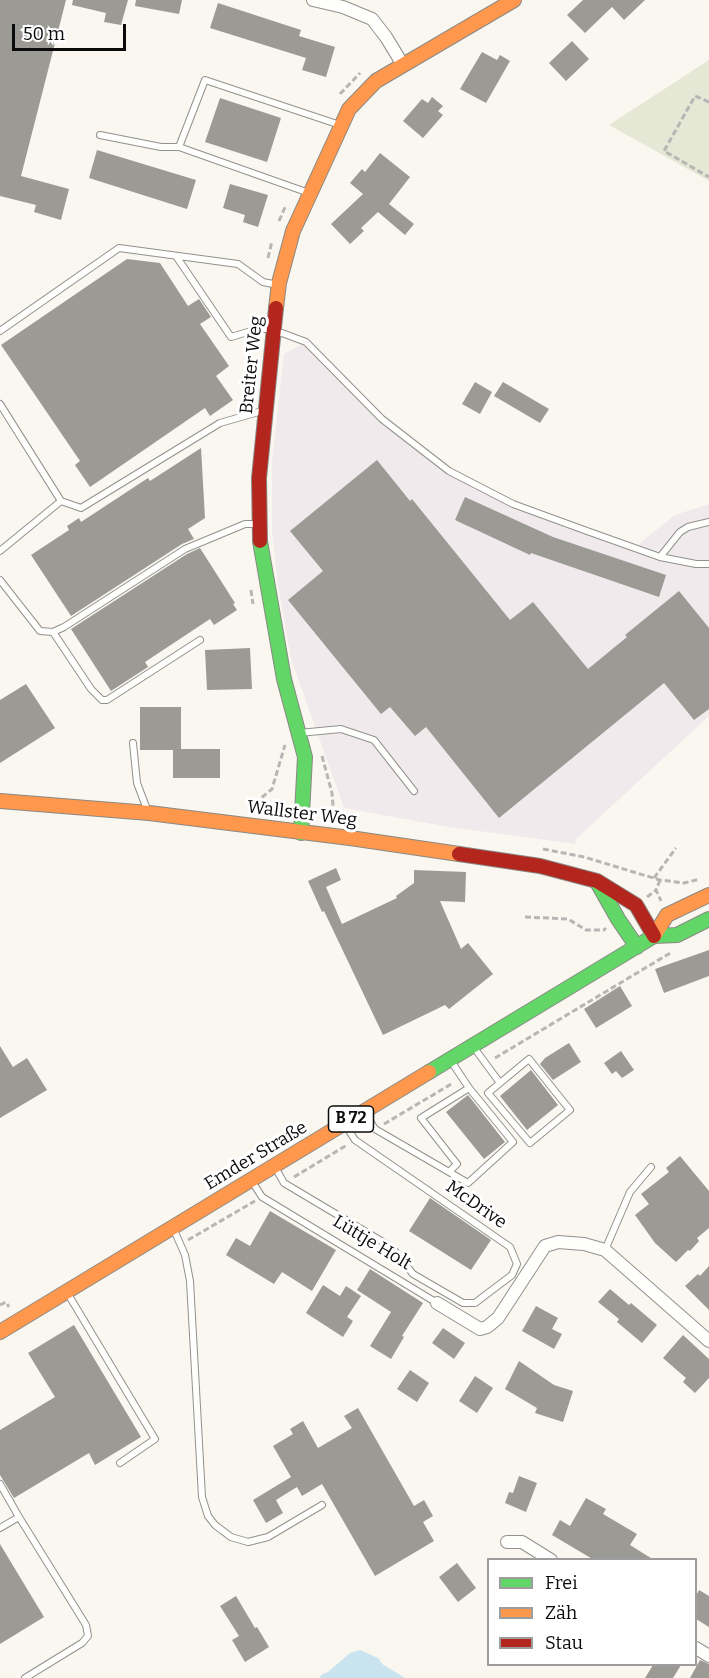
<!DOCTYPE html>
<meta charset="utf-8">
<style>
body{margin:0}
#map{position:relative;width:709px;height:1678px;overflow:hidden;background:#f9f7ef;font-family:Bitter,serif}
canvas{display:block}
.legend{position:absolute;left:487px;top:1558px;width:210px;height:108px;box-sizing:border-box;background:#fff;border:2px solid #9d9d9d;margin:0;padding:8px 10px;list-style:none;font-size:18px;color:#0b0b0b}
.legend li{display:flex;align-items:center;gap:12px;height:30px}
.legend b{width:30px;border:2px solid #9d9d9d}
.scale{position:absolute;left:12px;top:24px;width:114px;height:27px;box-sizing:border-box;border:3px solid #0b0b0b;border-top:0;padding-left:8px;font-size:18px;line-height:21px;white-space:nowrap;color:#0b0b0b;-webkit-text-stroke:4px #fff;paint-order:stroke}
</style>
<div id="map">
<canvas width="709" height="1678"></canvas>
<ul class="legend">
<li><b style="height:8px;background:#63d668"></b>Frei</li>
<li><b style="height:8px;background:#ff974d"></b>Zäh</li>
<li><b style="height:8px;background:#b3261e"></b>Stau</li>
</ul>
<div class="scale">50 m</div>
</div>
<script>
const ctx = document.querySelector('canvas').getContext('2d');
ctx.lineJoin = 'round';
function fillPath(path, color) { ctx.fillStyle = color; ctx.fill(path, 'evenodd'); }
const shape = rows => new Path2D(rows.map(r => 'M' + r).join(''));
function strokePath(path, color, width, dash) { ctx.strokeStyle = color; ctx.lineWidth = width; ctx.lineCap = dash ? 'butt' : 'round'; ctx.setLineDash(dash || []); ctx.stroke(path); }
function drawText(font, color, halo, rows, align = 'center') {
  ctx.font = font + ' Bitter,serif'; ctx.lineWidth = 6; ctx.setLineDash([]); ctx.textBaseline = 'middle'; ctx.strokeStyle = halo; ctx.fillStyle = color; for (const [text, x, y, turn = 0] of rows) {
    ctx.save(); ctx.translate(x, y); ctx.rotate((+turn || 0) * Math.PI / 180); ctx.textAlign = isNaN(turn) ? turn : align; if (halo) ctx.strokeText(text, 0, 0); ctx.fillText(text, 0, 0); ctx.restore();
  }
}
const industrial = shape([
 [306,342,379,419,449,471,513,504,635,547,675,515,709,504,709,716,575,840,576,844,449,827,344,808,291,659,278,584,272,530,272,462,284,354]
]);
const cemetery = shape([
 [709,60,709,181,609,125]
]);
const water = shape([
 [360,1650,378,1658,382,1664,405,1678,320,1678,321,1675,328,1672,350,1653]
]);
const building = shape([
 [0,0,66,0,21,176,69,189,61,220,34,212,36,205,0,196],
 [73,0,128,0,121,25,104,22,106,13,72,5],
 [136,0,182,0,179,14,135,6],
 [583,0,645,0,624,20,612,7,585,33,567,15],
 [218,3,301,30,299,36,335,47,326,77,302,70,306,58,210,28],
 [572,41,589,59,566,81,549,63],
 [482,52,497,60,500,55,510,61,486,103,460,89],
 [432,97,443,106,438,111,443,115,423,138,403,121,422,99,428,103],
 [220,98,281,118,267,162,205,142],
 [97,150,196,180,187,209,89,178],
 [380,153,410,177,389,204,414,224,405,235,378,212,361,228,364,231,350,244,331,224,363,194,350,183,362,169,365,172],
 [230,184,268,195,258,227,243,222,245,215,223,208],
 [127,259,160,263,188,306,199,299,211,317,200,324,229,366,216,376,233,400,210,416,205,408,90,487,75,465,80,461,1,345],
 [475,382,492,392,480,414,462,404],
 [503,382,549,409,540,423,494,396],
 [201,448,205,518,188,529,194,539,182,544,71,616,31,555,69,530,67,526,79,518,81,522,148,478,150,481],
 [377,460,410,501,412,499,510,620,533,602,588,669,627,637,625,635,679,591,709,628,709,709,694,720,664,683,499,818,426,727,415,736,390,707,381,714,288,600,323,571,290,531],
 [465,497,553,537,666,575,659,597,531,553,530,555,455,520],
 [200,548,235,603,233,604,237,610,214,625,210,619,145,662,148,667,111,691,71,629,187,554],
 [250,648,252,689,207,690,205,650],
 [26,684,55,728,0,763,0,700],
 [140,707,181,707,181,749,220,749,220,778,173,778,173,750,140,750],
 [336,868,341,880,326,887,342,924,397,898,396,896,414,883,414,870,466,872,465,902,440,901,461,949,468,943,493,974,449,1009,445,1005,383,1035,324,911,322,912,308,881],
 [709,950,709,976,664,993,655,969],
 [620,986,632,1006,596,1028,584,1009],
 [569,1043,581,1062,553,1080,540,1064,545,1058],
 [0,1046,13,1067,27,1058,47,1090,0,1118],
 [621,1051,634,1070,622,1078,616,1071,612,1074,604,1063],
 [531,1070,558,1105,527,1130,500,1096],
 [468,1095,505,1142,484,1159,446,1112],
 [680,1156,709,1191,709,1228,697,1238,699,1241,690,1251,688,1250,676,1262,655,1243,635,1215,649,1204,641,1194,669,1172,666,1168],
 [430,1198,491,1240,471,1270,409,1231],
 [270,1211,336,1250,312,1291,282,1272,274,1284,226,1255,236,1238,250,1246],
 [709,1266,709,1310,685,1286,698,1274,700,1276],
 [370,1269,423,1303,402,1336,404,1337,391,1359,370,1346,391,1312,357,1290],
 [323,1285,340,1296,346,1286,361,1296,347,1317,353,1321,343,1337,306,1313],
 [610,1289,629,1305,631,1303,657,1325,642,1343,617,1322,619,1319,598,1302],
 [536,1306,558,1318,552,1329,562,1334,554,1349,522,1331],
 [74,1325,141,1437,95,1465,89,1453,14,1498,0,1475,0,1430,55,1397,28,1353],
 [443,1328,465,1343,454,1359,432,1343],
 [683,1335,709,1359,709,1378,695,1393,683,1382,686,1378,663,1358],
 [519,1361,554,1385,573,1391,563,1422,535,1413,537,1408,505,1389],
 [410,1370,429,1383,417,1402,397,1389],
 [475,1376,493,1388,477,1413,459,1401],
 [358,1408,414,1506,424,1500,433,1516,423,1522,434,1541,375,1576,322,1484,302,1496,297,1487,276,1500,283,1513,266,1523,253,1500,291,1477,273,1446,293,1434,290,1429,303,1421,318,1448,352,1428,344,1416],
 [519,1476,537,1483,526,1512,505,1503,509,1492,513,1493],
 [586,1498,606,1509,603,1514,637,1534,630,1545,654,1560,594,1560,552,1535,560,1520,570,1526],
 [0,1544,44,1617,0,1644],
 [457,1563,476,1588,458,1602,439,1577],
 [699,1590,709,1596,709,1627,696,1619,696,1596],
 [236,1596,255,1628,257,1627,269,1647,245,1662,232,1640,239,1636,220,1606],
 [700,1660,709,1664,709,1678,690,1678],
 [653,1665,681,1665,673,1678,645,1678]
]);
const path = shape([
 [340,94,360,73],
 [709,102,695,96,664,151,709,177],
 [279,221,286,205],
 [268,258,272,241],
 [251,590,253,604],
 [322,756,332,793,334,818,338,821],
 [248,809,272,789,285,745],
 [543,849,584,857,660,880,684,883,700,879],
 [654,878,676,848],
 [660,880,656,890,661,901],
 [647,897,656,890],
 [525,917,568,919,586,930,604,930,606,928],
 [495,1058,672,952],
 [384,1124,453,1083],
 [294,1177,347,1145],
 [188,1240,255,1201],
 [0,1305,6,1302,9,1307]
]);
const lane = shape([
 [100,135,161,147,179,147],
 [309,193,179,147,205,80,340,125],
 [176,256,231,337,258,329,270,329],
 [0,331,119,248,238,264,263,282,278,285],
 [272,334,282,333,306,342,382,419,449,471,513,504,587,531,660,557,696,564,709,564],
 [0,404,61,501,81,508,220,423,262,411],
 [0,551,61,501],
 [660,557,680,532,688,527,709,522],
 [0,580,40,631,53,632,64,627,185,549,245,524,259,524],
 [53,632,91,689,102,700,107,700,200,640],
 [299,733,341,729,374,740,414,791],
 [133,743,137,783,148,812],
 [475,1049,500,1083,488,1093,530,1143,570,1110,529,1059,500,1083],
 [451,1061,469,1088],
 [366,1115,375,1129,468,1183,513,1142,469,1088,421,1118,457,1164,449,1172],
 [276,1169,284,1183,383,1242,394,1250,413,1274,463,1303,475,1303,512,1275,517,1264,510,1247,355,1140,346,1126],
 [253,1183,262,1197,437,1303],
 [174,1230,185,1255,190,1281,202,1497,208,1516,215,1525,231,1537,248,1542,268,1537,322,1505],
 [605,1250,630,1192,651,1167],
 [68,1294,155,1439,120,1463],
 [0,1484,19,1517,0,1528],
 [19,1517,86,1625,88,1636,82,1643,25,1678]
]);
const street = shape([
 [313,0,343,7,372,19,386,37,403,65],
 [437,1303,480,1329,487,1327,498,1318,545,1246,558,1242,584,1244,605,1250,709,1341],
 [507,1542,522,1542,551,1560],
 [696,1648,709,1656]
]);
const fast = shape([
 [260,541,284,679,305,757,301,833],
 [597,882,618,919,637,947],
 [429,1072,654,936,677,935,709,919]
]);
const slow = shape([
 [276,308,279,283,293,231,349,109,376,81,514,0],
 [0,801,149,813,350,838,459,854],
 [654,936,667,915,709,895],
 [0,1332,429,1072]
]);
const jam = shape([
 [260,541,259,478,276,308],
 [459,854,540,866,597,881,636,905,654,936]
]);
const shields = [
 [351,1119,45]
];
const shieldNames = [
 ["B 72",351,1119]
];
const streetNames = [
 ["Breiter Weg",252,365,-84],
 ["Wallster Weg",302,814,7],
 ["Emder Straße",256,1156,-31],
 ["McDrive",476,1205,35],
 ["Lüttje Holt",372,1243,31]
];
fillPath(industrial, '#f0eaec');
fillPath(cemetery, '#e4e8d5');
fillPath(water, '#c9e3ef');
fillPath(building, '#9c9a95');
strokePath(lane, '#92918e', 8);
strokePath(street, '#92918e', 14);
strokePath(fast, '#898884', 16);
strokePath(slow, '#898884', 16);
strokePath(jam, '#898884', 16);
strokePath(path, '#b7b6b5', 3, [6, 3]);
strokePath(lane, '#fefefd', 6);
strokePath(street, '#fefefd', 12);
strokePath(fast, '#63d668', 14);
strokePath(slow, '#ff974d', 14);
strokePath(jam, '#b3261e', 14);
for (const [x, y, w] of shields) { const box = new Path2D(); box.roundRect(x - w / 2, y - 13, w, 26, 4.5); ctx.fillStyle = '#fff'; ctx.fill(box); strokePath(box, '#0b0b0b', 1.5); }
drawText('bold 16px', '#0b0b0b', null, shieldNames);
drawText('18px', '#0b0b0b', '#fff', streetNames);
</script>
